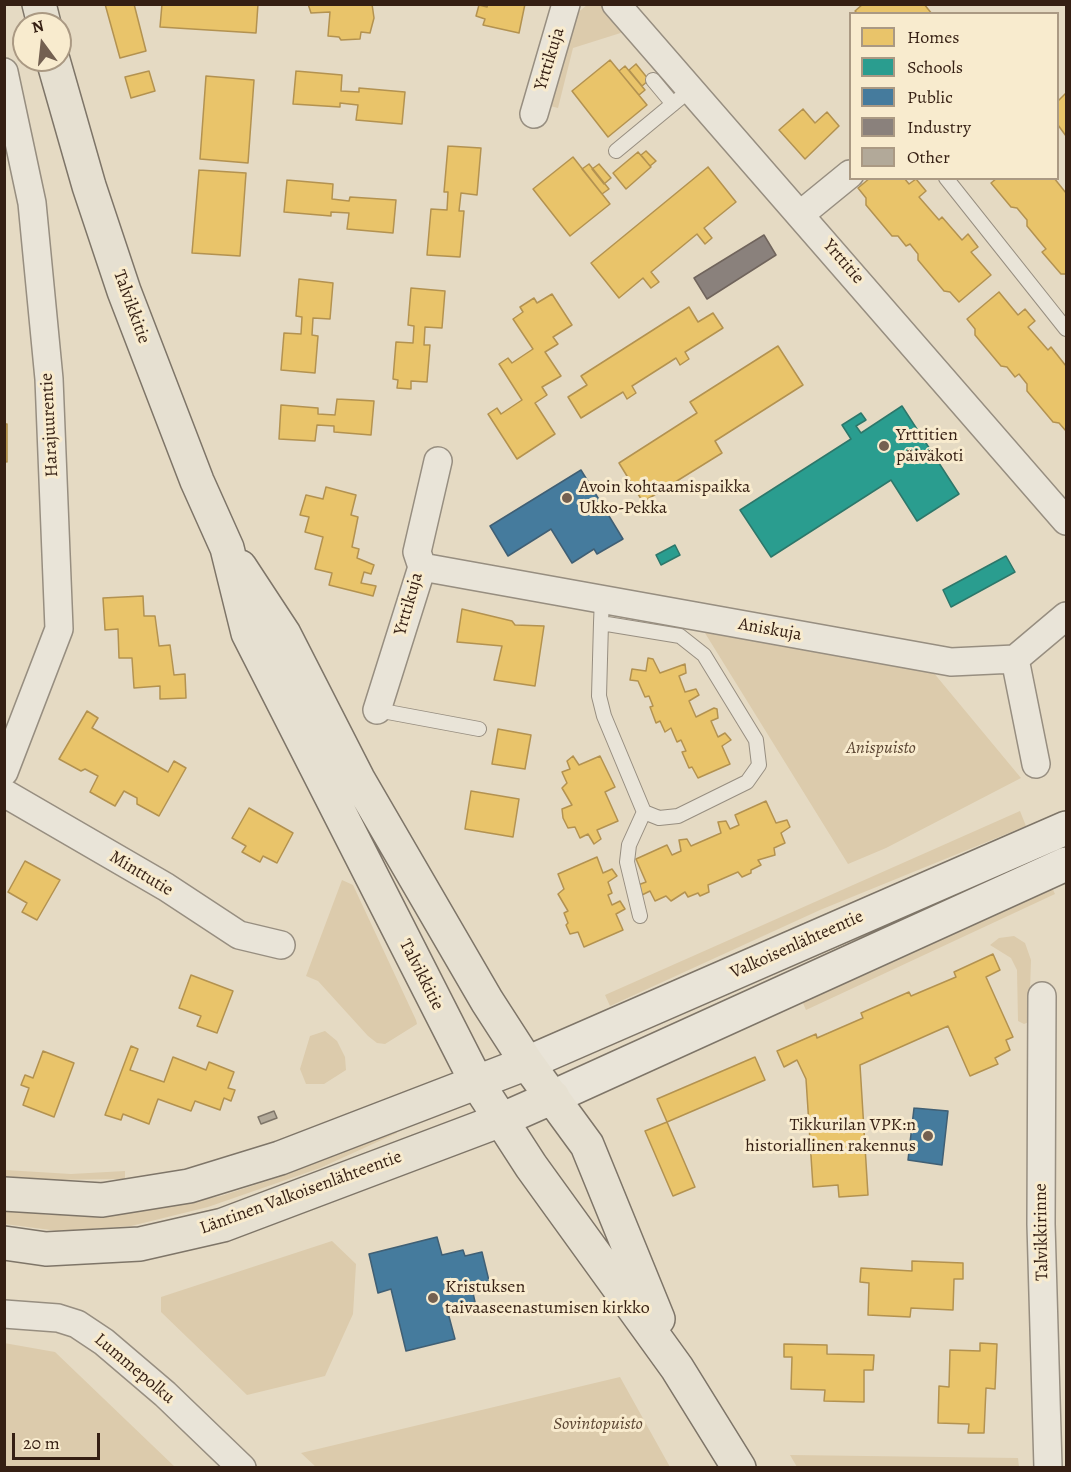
<!DOCTYPE html>
<meta charset="utf-8">
<style>
body{margin:0}
#map{position:relative;width:1071px;height:1472px;overflow:hidden;background:#e5dac3;font-family:Alegreya,serif}
canvas{display:block}
.frame{position:absolute;inset:0;border:6px solid #351f13;pointer-events:none}
.legend{position:absolute;left:849px;top:12px;width:210px;height:168px;box-sizing:border-box;background:#f8ebce;border:2px solid #aa9983;margin:0;padding:8px 10px;list-style:none;font-size:18px;color:#351f13}
.legend li{display:flex;align-items:center;gap:12px;height:30px}
.legend b{width:30px;border:2px solid #aa9983}
.north{position:absolute;left:12px;top:12px;width:60px;height:60px;box-sizing:border-box;background:#f8ebce;border:2px solid #aa9983;border-radius:50%;rotate:345deg;font-size:16px;font-weight:700;line-height:24px;text-align:center;color:#351f13}
.north::after{content:'';display:block;margin:auto;width:21px;height:27px;background:#736051;clip-path:polygon(50% 0,100% 100%,50% 72%,0 100%)}
.scale{position:absolute;left:12px;top:1433px;width:88px;height:27px;box-sizing:border-box;border:3px solid #351f13;border-top:0;padding-left:8px;font-size:18px;line-height:21px;white-space:nowrap;color:#351f13;-webkit-text-stroke:4px #f8ebce;paint-order:stroke}
</style>
<div id="map">
<canvas width="1071" height="1472"></canvas>
<div class="frame"></div>
<ul class="legend">
<li><b style="height:16px;background:#e9c46a"></b>Homes</li>
<li><b style="height:16px;background:#2a9d8f"></b>Schools</li>
<li><b style="height:16px;background:#457b9d"></b>Public</li>
<li><b style="height:16px;background:#8a817c"></b>Industry</li>
<li><b style="height:16px;background:#b2a999"></b>Other</li>
</ul>
<div class="north">N</div>
<div class="scale">20 m</div>
</div>
<script>
const ctx = document.querySelector('canvas').getContext('2d');
ctx.lineJoin = 'round';
function fillPath(path, color) { ctx.fillStyle = color; ctx.fill(path, 'evenodd'); }
const shape = rows => new Path2D(rows.map(r => 'M' + r).join(''));
function strokePath(path, color, width, dash) { ctx.strokeStyle = color; ctx.lineWidth = width; ctx.lineCap = dash ? 'butt' : 'round'; ctx.setLineDash(dash || []); ctx.stroke(path); }
function drawText(font, color, halo, rows, align = 'center') {
  ctx.font = font + ' Alegreya,serif'; ctx.lineWidth = 6; ctx.setLineDash([]); ctx.textBaseline = 'middle'; ctx.strokeStyle = halo; ctx.fillStyle = color; for (const [text, x, y, turn = 0] of rows) {
    ctx.save(); ctx.translate(x, y); ctx.rotate((+turn || 0) * Math.PI / 180); ctx.textAlign = isNaN(turn) ? turn : align; if (halo) ctx.strokeText(text, 0, 0); ctx.fillText(text, 0, 0); ctx.restore();
  }
}
const green = shape([
 [609,4,630,30,573,48,558,108,550,106,576,14,587,5],
 [700,625,928,666,1021,778,886,848,848,864],
 [1020,811,1026,826,820,910,610,1006,605,995],
 [1048,879,1055,894,806,1010,802,1001],
 [342,880,353,885,416,1020,417,1024,385,1044,377,1043,368,1036,318,981,306,976],
 [1014,936,1025,943,1031,960,1029,1022,1024,1024,1018,1021,1017,970,1011,958,990,945,999,938],
 [325,1031,337,1041,345,1057,346,1070,324,1084,306,1084,300,1069,310,1036],
 [393,1125,397,1133,320,1168,208,1207,131,1226,104,1228,58,1231,5,1224,5,1209,48,1215,125,1214,221,1196,279,1177],
 [5,1170,71,1174,125,1171,125,1179,43,1180,5,1176],
 [332,1241,356,1264,353,1314,325,1376,247,1395,161,1312,161,1297],
 [4,1343,55,1352,175,1467,5,1467],
 [620,1377,670,1467,317,1468,301,1453],
 [790,1455,1018,1458,1019,1467,797,1467]
]);
const homes = shape([
 [105,4,134,4,146,51,120,58,105,4],
 [162,4,258,4,256,33,160,27,162,4],
 [308,4,372,4,374,18,370,33,361,32,360,39,341,40,339,37,328,36,330,12,311,13,308,4],
 [488,4,525,4,519,33,483,25,485,19,476,16,479,5,487,7,488,4],
 [863,4,924,4,932,14,858,14,855,11,863,4],
 [610,60,647,105,608,137,572,91,610,60],
 [636,64,649,80,642,86,629,70,636,64],
 [625,66,645,90,639,95,619,71,625,66],
 [149,71,155,91,131,98,125,77,149,71],
 [296,71,342,75,341,91,359,92,359,88,405,92,402,124,356,120,358,105,340,103,340,107,293,104,296,71],
 [206,76,254,80,248,163,200,159,206,76],
 [1066,93,1066,136,1058,125,1058,101,1066,93],
 [803,109,815,123,827,112,839,126,805,159,779,130,803,109],
 [448,146,481,148,477,195,461,193,459,211,464,211,460,257,427,255,431,209,447,210,448,192,444,192,448,146],
 [646,151,656,161,650,166,641,155,646,151],
 [638,152,651,167,626,189,613,173,638,152],
 [573,157,610,204,570,236,533,189,573,157],
 [589,164,609,189,602,194,582,169,589,164],
 [599,164,611,178,604,184,592,169,599,164],
 [708,167,736,202,704,228,712,238,705,244,697,234,651,272,659,282,651,288,643,278,619,298,591,263,708,167],
 [199,170,246,173,240,256,192,253,199,170],
 [870,178,904,178,909,184,916,179,926,191,919,197,939,220,942,217,962,240,968,234,978,247,971,252,991,275,959,302,950,292,944,291,918,260,918,254,910,244,906,246,898,236,892,236,866,205,866,198,858,188,870,178],
 [997,178,1054,178,1066,193,1066,274,1061,274,1042,252,1046,249,1027,226,1027,220,1017,208,1011,207,991,183,997,178],
 [287,180,333,184,332,199,349,201,350,197,396,200,393,233,347,229,349,213,331,212,331,216,284,212,287,180],
 [299,279,333,283,330,319,313,318,312,335,318,336,315,373,281,370,284,333,301,334,302,317,296,316,299,279],
 [411,288,445,291,442,328,425,327,424,345,430,345,427,382,411,381,411,389,397,388,398,380,393,379,396,342,413,343,414,326,408,325,411,288],
 [999,292,1018,315,1025,309,1035,321,1028,327,1048,350,1051,347,1066,366,1066,431,1059,423,1053,422,1027,391,1027,384,1019,374,1015,377,1007,367,1001,366,975,335,975,329,967,319,999,292],
 [552,294,572,325,553,337,558,344,545,352,561,376,542,387,547,395,535,403,555,434,517,459,488,414,497,408,501,414,522,400,499,364,508,358,512,363,533,349,513,319,523,312,520,307,534,298,537,303,552,294],
 [689,307,698,322,713,313,723,328,685,352,689,359,680,365,676,358,632,386,636,393,627,399,623,392,581,418,568,397,587,385,581,376,689,307],
 [778,346,803,385,715,441,722,453,643,502,619,463,697,413,690,402,778,346],
 [337,399,374,401,371,435,334,432,334,426,317,425,315,441,279,439,281,405,318,408,318,414,335,415,337,399],
 [4,424,7,424,7,462,4,461,4,424],
 [326,487,356,495,351,515,358,517,352,547,359,549,357,558,374,565,371,574,364,572,361,583,376,586,373,596,329,585,332,573,315,569,323,537,305,532,309,517,300,515,306,495,323,499,326,487],
 [143,596,144,616,155,616,159,646,170,645,174,675,185,674,186,698,160,699,160,686,134,688,132,658,119,658,118,629,105,630,103,598,143,596],
 [462,609,512,621,515,625,544,626,535,686,494,680,502,646,457,642,462,609],
 [648,658,653,659,660,673,685,664,686,673,679,676,685,692,696,689,699,695,689,701,696,717,714,708,717,709,718,718,711,721,718,737,725,733,731,740,722,746,730,764,698,778,692,767,689,768,682,752,686,751,681,740,677,742,671,728,665,732,660,721,656,723,650,707,653,706,649,696,645,697,638,681,630,680,632,669,646,671,648,658],
 [87,711,98,718,92,728,168,772,174,761,186,768,159,816,137,804,137,798,124,791,115,806,90,792,98,776,85,769,81,771,59,759,87,711],
 [498,729,531,735,525,769,492,764,498,729],
 [573,756,579,765,600,756,615,787,605,792,618,821,597,830,601,839,594,844,588,834,580,838,575,827,568,828,563,818,562,809,572,805,562,788,567,783,562,772,570,769,567,761,573,756],
 [471,791,519,799,513,837,465,829,471,791],
 [766,801,776,823,787,820,790,827,781,833,785,843,774,848,775,855,758,860,761,865,751,870,751,873,742,877,738,872,708,885,709,892,700,896,698,893,688,897,685,892,671,901,666,896,655,901,650,891,642,895,638,885,646,882,636,859,667,845,672,855,681,851,679,840,687,839,691,846,721,833,718,822,726,821,730,829,739,825,735,815,766,801],
 [249,808,293,833,277,863,263,856,260,862,242,852,246,846,232,838,249,808],
 [597,857,603,873,612,869,617,876,608,882,612,893,608,895,612,905,620,901,625,909,616,914,623,930,584,947,578,932,570,934,566,925,568,923,564,913,568,911,558,894,564,889,558,874,597,857],
 [25,861,60,880,37,920,22,912,27,903,8,892,25,861],
 [993,954,1000,970,986,977,1013,1037,1006,1040,1010,1050,995,1058,998,1064,970,1076,948,1026,860,1065,868,1195,839,1197,838,1185,813,1187,806,1079,797,1060,784,1067,777,1051,816,1034,817,1038,863,1018,861,1013,909,992,911,996,956,977,954,972,993,954],
 [191,975,233,991,217,1033,197,1026,201,1016,179,1008,191,975],
 [131,1046,138,1049,130,1070,164,1082,173,1057,206,1070,209,1062,234,1072,228,1088,235,1090,231,1101,224,1098,220,1110,195,1101,191,1111,158,1099,149,1124,123,1114,121,1120,105,1115,131,1046],
 [43,1051,74,1063,54,1117,23,1105,29,1088,21,1085,25,1075,33,1078,43,1051],
 [755,1057,765,1080,667,1122,657,1099,755,1057],
 [667,1122,695,1187,673,1196,645,1131,667,1122],
 [912,1261,963,1263,963,1279,954,1279,953,1310,911,1308,910,1317,868,1315,869,1283,860,1282,861,1268,912,1271,912,1261],
 [980,1343,997,1344,995,1389,986,1388,984,1433,968,1433,969,1424,938,1423,939,1386,949,1387,950,1350,980,1351,980,1343],
 [784,1344,827,1345,827,1354,874,1355,873,1370,864,1370,864,1402,824,1401,825,1390,791,1389,792,1357,784,1357,784,1344]
]);
const schools = shape([
 [902,406,959,494,917,521,891,480,771,557,740,510,851,439,842,425,861,413,866,420,856,426,861,433,902,406],
 [675,545,680,555,661,565,656,555,675,545],
 [1006,556,1015,572,951,607,943,590,1006,556]
]);
const public = shape([
 [581,470,623,539,597,554,594,549,572,563,551,529,508,556,490,526,581,470],
 [914,1108,948,1111,942,1165,908,1160,914,1108],
 [437,1237,442,1255,463,1250,465,1256,482,1252,491,1289,473,1293,475,1302,447,1309,455,1339,406,1351,391,1289,378,1293,369,1254,437,1237]
]);
const industry = shape([
 [764,235,776,255,707,299,694,278,764,235]
]);
const building = shape([
 [274,1111,277,1118,261,1124,258,1117,274,1111]
]);
const lane = shape([
 [653,80,673,104],
 [616,151,691,89],
 [946,178,1066,329],
 [601,623,680,636,704,655,756,740,759,765,747,782,678,816,659,818,644,812,604,716,599,696,601,623,602,599],
 [377,710,479,729],
 [640,916,627,862,629,845,644,812]
]);
const street = shape([
 [616,4,1066,521],
 [4,72,32,203,49,379,59,629,4,772],
 [534,114,566,4],
 [801,214,850,174],
 [422,567,951,662,1015,659],
 [1015,659,1036,764],
 [1015,659,1066,616],
 [377,710,422,567,417,552,438,461],
 [4,793,166,887,239,935,281,945],
 [1042,996,1041,1224,1048,1468],
 [4,1314,58,1318,77,1324,104,1342,165,1394,242,1468]
]);
const secondary = shape([
 [527,1063,1066,828],
 [553,1097,1066,864]
]);
const primary = shape([
 [39,4,44,24],
 [53,60,89,186,124,291,197,481,227,548,248,633,476,1081,531,1166,677,1368,739,1468],
 [240,567,284,634,358,779,487,1001,527,1063,587,1145,658,1319],
 [4,1194,102,1200,189,1186,280,1158,527,1063],
 [4,1243,46,1249,140,1244,223,1225,501,1120,553,1097]
]);
const markers = [
 [884,446,6,"#736051"],
 [567,498,6,"#736051"],
 [928,1136,6,"#736051"],
 [433,1298,6,"#736051"]
];
const streetNames = [
 ["Yrttikuja",550,59,-73],
 ["Yrttitie",843,262,49],
 ["Talvikkitie",131,307,70],
 ["Harajuurentie",50,425,-93],
 ["Yrttikuja",409,604,-74],
 ["Aniskuja",770,630,10],
 ["Minttutie",141,874,31],
 ["Valkoisenlähteentie",797,945,-24],
 ["Talvikkitie",421,975,63],
 ["Läntinen Valkoisenlähteentie",301,1193,-20],
 ["Talvikkirinne",1042,1232,-91],
 ["Lummepolku",134,1369,40]
];
const poiNames = [
 ["Yrttitien",896,436],
 ["päiväkoti",896,457],
 ["Avoin kohtaamispaikka",579,488],
 ["Ukko-Pekka",579,509],
 ["Tikkurilan VPK:n",916,1126,"right"],
 ["historiallinen rakennus",916,1147,"right"],
 ["Kristuksen",445,1288],
 ["taivaaseenastumisen kirkko",445,1309]
];
const parkNames = [
 ["Anispuisto",881,749],
 ["Sovintopuisto",598,1425]
];
fillPath(green, '#dccbac');
fillPath(homes, '#e9c46a');
strokePath(homes, '#b39250', 1.5);
fillPath(schools, '#2a9d8f');
strokePath(schools, '#2d776a', 1.5);
fillPath(public, '#457b9d');
strokePath(public, '#405f74', 1.5);
fillPath(industry, '#8a817c');
strokePath(industry, '#70645c', 1.5);
fillPath(building, '#b2a999');
strokePath(building, '#7e7568', 1.5);
strokePath(lane, '#978e80', 16);
strokePath(street, '#978e80', 30);
strokePath(secondary, '#7e7568', 36);
strokePath(primary, '#7e7568', 36);
strokePath(lane, '#e9e4d8', 14);
strokePath(street, '#e9e4d8', 27);
strokePath(secondary, '#e9e4d8', 33);
strokePath(primary, '#e6e0d1', 33);
for (const [x, y, r, color] of markers) { const dot = new Path2D(); dot.arc(x, y, r, 0, 2 * Math.PI); ctx.fillStyle = color; ctx.fill(dot); strokePath(dot, '#f8ebce', 2); }
drawText('18px', '#351f13', '#f8ebce', streetNames);
drawText('18px', '#351f13', '#f8ebce', poiNames, 'left');
drawText('italic 18px', '#5d4734', '#f8ebce', parkNames);
</script>
